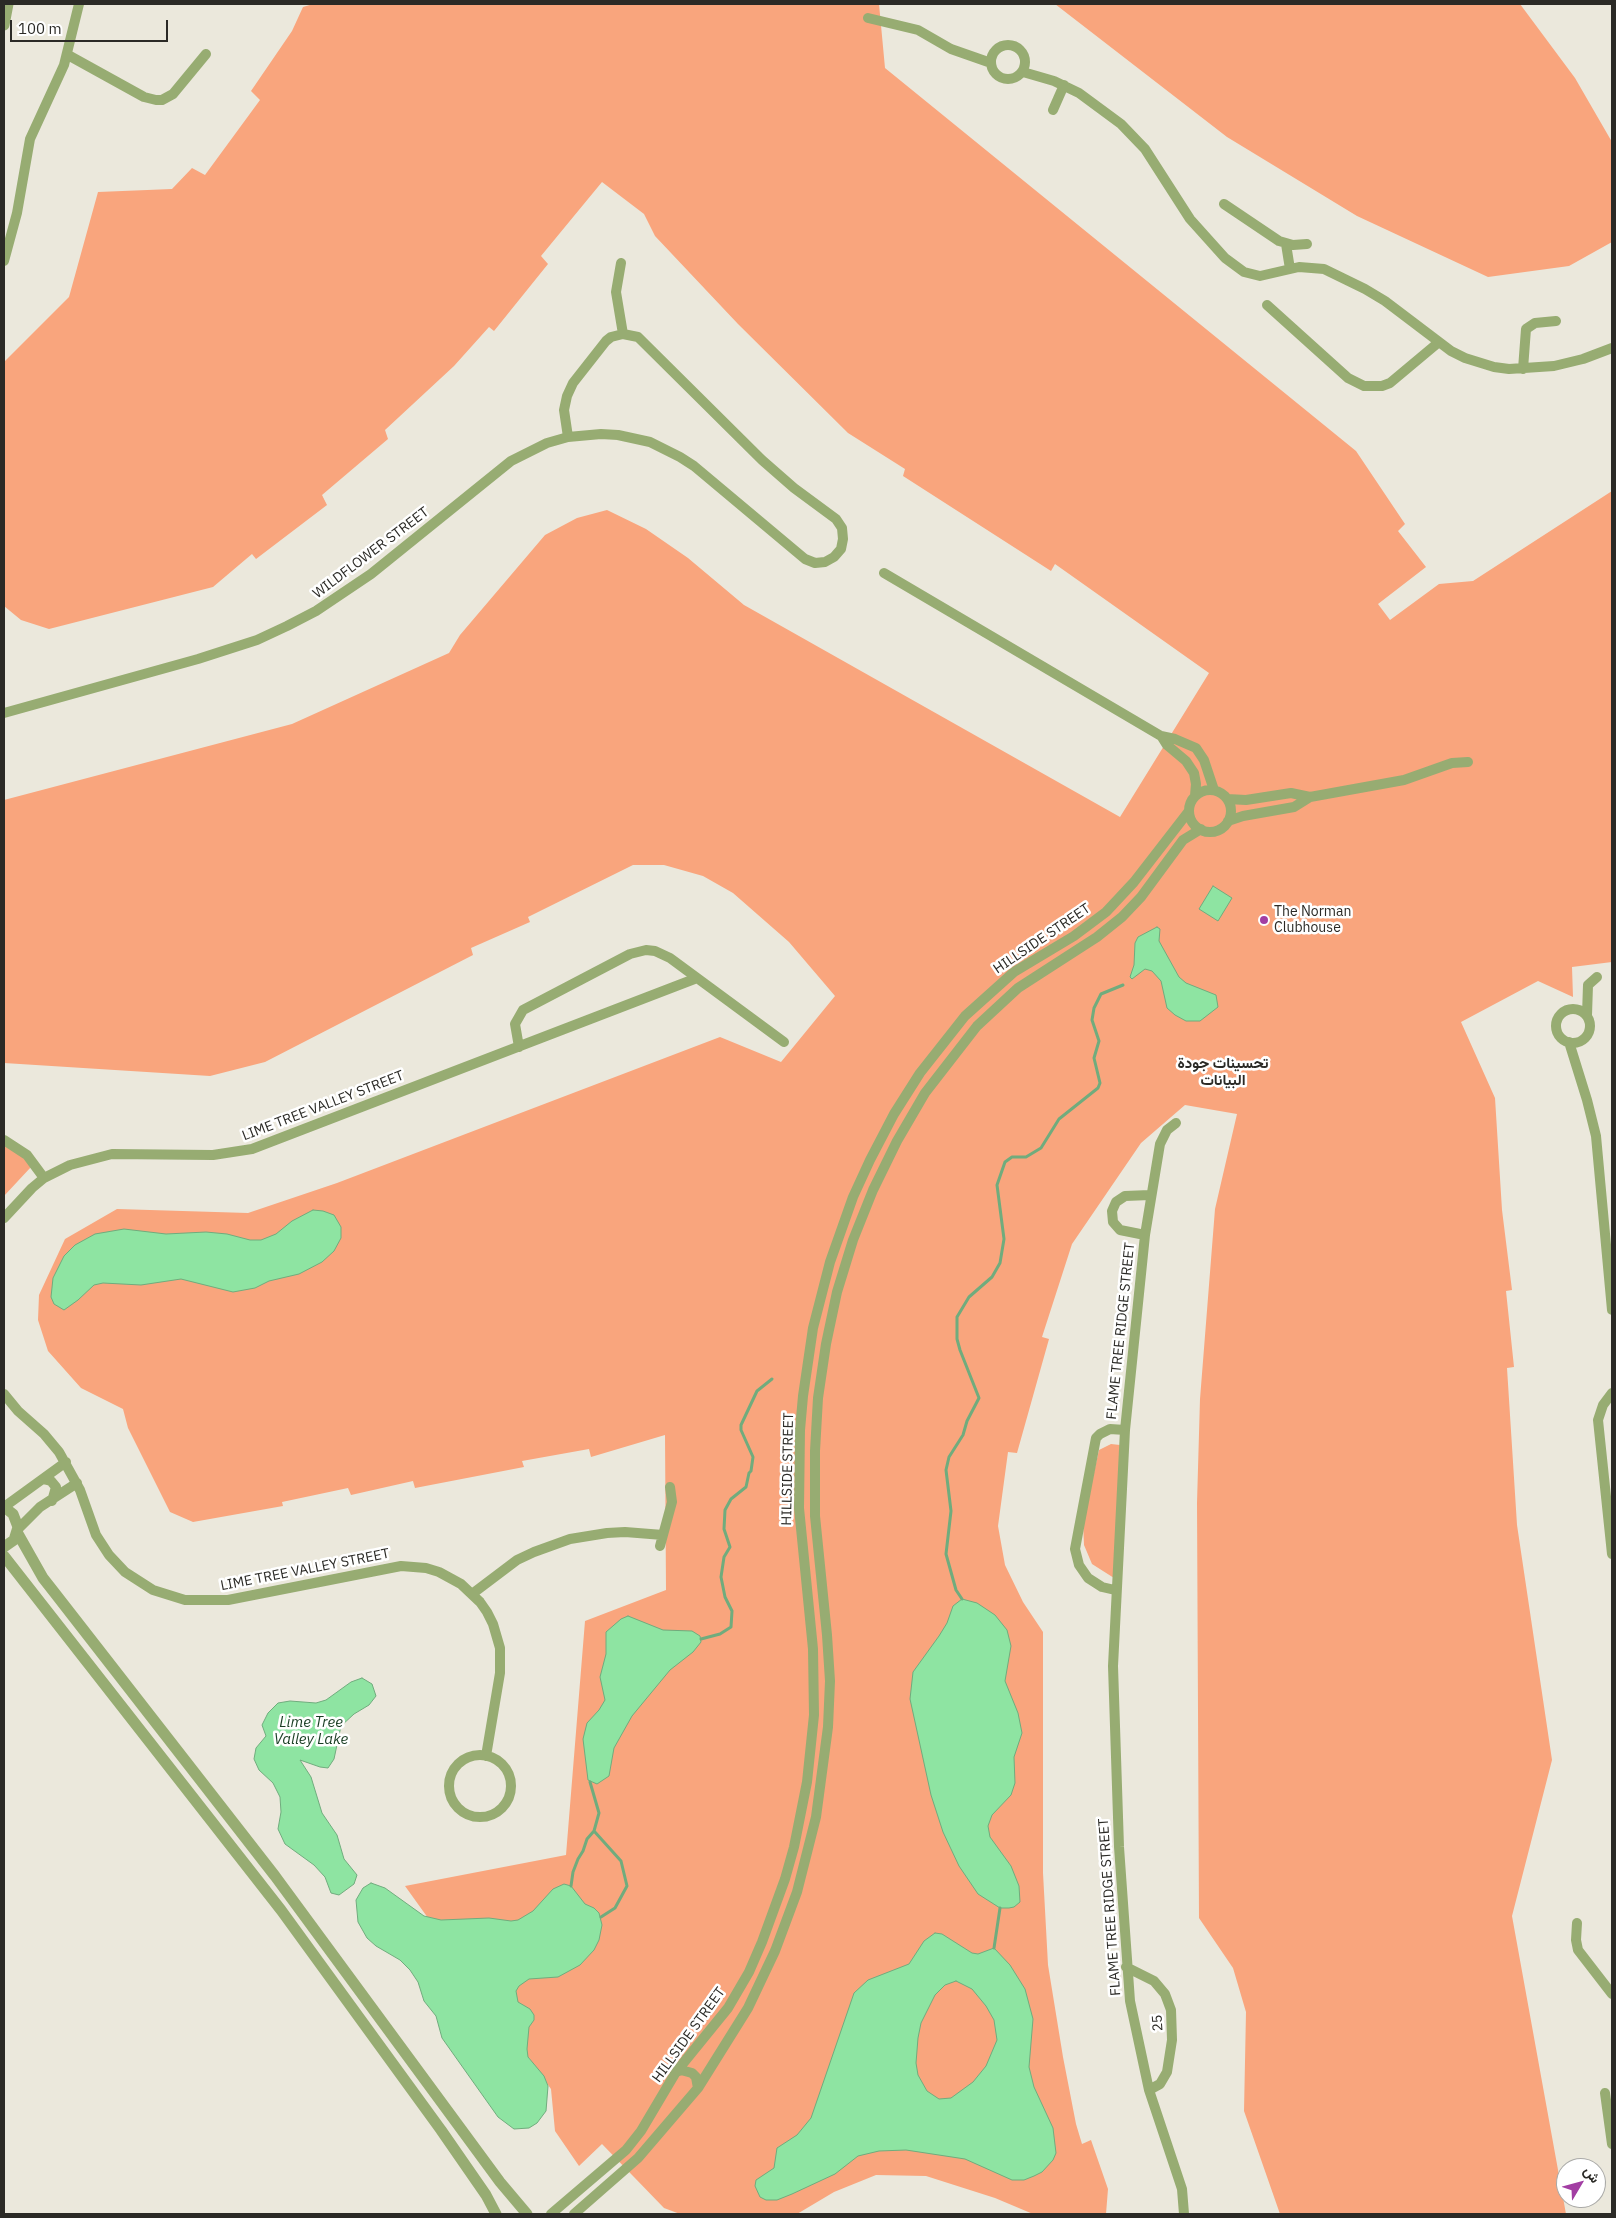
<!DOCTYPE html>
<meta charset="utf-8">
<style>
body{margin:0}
#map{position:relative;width:1616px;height:2218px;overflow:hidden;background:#ebe8dc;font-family:"IBM Plex Sans",Vazirmatn,sans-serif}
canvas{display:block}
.frame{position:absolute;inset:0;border:5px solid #2b2a26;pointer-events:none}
.north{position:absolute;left:1556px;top:2158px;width:50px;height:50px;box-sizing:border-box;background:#fff;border:1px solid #aaaaa8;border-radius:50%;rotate:53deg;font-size:14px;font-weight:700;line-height:20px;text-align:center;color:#2b2a26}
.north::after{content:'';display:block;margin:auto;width:18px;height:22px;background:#a23ea3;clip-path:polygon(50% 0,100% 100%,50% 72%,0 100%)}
.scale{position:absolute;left:10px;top:20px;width:158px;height:22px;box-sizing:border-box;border:2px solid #2b2a26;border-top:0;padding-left:6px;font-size:15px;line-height:18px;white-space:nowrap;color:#2b2a26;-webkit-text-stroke:4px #fff;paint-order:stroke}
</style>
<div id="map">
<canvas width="1616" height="2218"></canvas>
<div class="frame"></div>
<div class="north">ش</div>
<div class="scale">100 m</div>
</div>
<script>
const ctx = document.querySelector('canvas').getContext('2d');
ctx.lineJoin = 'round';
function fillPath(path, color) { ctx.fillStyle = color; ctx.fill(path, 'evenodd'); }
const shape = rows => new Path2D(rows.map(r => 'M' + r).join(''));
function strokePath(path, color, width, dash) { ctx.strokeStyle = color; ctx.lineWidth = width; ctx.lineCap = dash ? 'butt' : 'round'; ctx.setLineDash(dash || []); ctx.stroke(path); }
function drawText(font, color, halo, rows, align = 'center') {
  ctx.font = font + ' "IBM Plex Sans",Vazirmatn,sans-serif'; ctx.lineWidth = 5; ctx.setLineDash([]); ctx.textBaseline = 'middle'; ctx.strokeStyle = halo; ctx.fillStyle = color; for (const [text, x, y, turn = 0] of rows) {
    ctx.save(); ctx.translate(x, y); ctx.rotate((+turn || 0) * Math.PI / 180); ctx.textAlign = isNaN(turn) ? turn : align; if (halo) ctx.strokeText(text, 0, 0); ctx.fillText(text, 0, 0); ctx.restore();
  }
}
const green = shape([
 [313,4,879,4,885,68,1356,451,1405,524,1398,531,1426,567,1378,604,1390,620,1439,584,1473,581,1612,491,1612,962,1572,967,1573,997,1538,981,1461,1022,1495,1098,1502,1210,1512,1290,1506,1291,1514,1367,1507,1368,1517,1525,1552,1760,1512,1916,1566,2214,1280,2214,1244,2111,1246,2012,1233,1968,1199,1918,1197,1503,1200,1399,1215,1209,1237,1114,1185,1105,1141,1143,1072,1244,1042,1337,1049,1339,1017,1453,1008,1452,998,1526,1005,1565,1023,1602,1043,1632,1043,1873,1048,1965,1063,2057,1076,2124,1082,2144,1091,2140,1108,2189,1106,2214,1033,2214,995,2198,926,2176,876,2175,834,2192,797,2214,680,2214,664,2208,602,2144,579,2166,555,2131,551,2089,405,1886,566,1855,585,1621,666,1590,665,1435,591,1457,589,1449,522,1461,524,1467,415,1488,413,1481,351,1495,348,1488,282,1502,283,1506,193,1522,170,1512,128,1428,123,1409,81,1388,48,1351,38,1320,39,1295,65,1239,117,1209,248,1213,337,1183,720,1037,781,1062,835,996,789,942,733,893,703,876,664,865,633,865,528,917,530,922,471,948,473,955,265,1062,210,1076,4,1063,4,800,292,724,449,653,460,635,545,535,577,518,607,510,646,529,688,558,744,605,1120,817,1209,673,1055,564,1051,571,903,476,905,469,848,433,738,324,655,236,644,214,602,182,541,256,548,264,494,331,489,327,454,366,385,430,388,439,322,495,327,505,256,559,252,554,213,587,49,629,21,620,4,606,4,362,69,297,98,192,172,189,192,168,205,175,260,100,251,91,292,31,303,7],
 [1055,4,1520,4,1575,78,1612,142,1612,242,1569,266,1488,277,1357,216,1227,137],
 [4,1141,20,1151,31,1167,4,1196],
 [1111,1444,1120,1445,1114,1578,1092,1564,1084,1545,1083,1521,1099,1450]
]);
const water = shape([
 [1213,886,1232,898,1218,921,1199,909,1213,886],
 [1157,927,1160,929,1159,941,1179,977,1186,983,1216,995,1218,1007,1200,1021,1186,1021,1175,1015,1167,1008,1161,981,1152,971,1145,969,1132,979,1130,977,1134,965,1135,943,1138,937,1157,927],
 [313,1210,323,1211,334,1215,341,1227,341,1238,334,1251,322,1262,299,1274,269,1281,255,1288,233,1292,181,1279,141,1285,103,1283,94,1285,78,1300,64,1310,54,1304,51,1297,53,1278,64,1256,75,1245,95,1234,124,1229,166,1234,206,1232,227,1234,250,1240,261,1240,276,1234,292,1221,313,1210],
 [962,1599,977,1603,995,1615,1007,1630,1011,1646,1005,1681,1018,1713,1022,1733,1014,1757,1015,1783,1011,1795,992,1815,988,1826,990,1837,1011,1866,1019,1886,1020,1902,1014,1907,1009,1908,1000,1908,978,1894,959,1866,943,1832,931,1795,910,1699,913,1672,939,1636,947,1623,953,1606,962,1599],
 [628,1616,663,1630,692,1631,700,1636,701,1642,693,1652,670,1670,632,1716,614,1748,609,1776,597,1784,588,1780,583,1739,587,1723,599,1710,605,1700,600,1677,606,1654,606,1632,621,1619,628,1616],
 [362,1678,372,1684,376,1696,369,1705,354,1714,341,1726,334,1759,328,1768,320,1767,300,1760,311,1777,322,1813,337,1835,344,1859,357,1875,354,1884,339,1895,331,1893,325,1877,314,1865,285,1844,278,1829,281,1812,280,1797,273,1783,259,1770,254,1759,256,1748,266,1736,262,1725,268,1713,278,1703,290,1701,316,1703,326,1700,351,1682,362,1678],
 [371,1883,385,1888,424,1916,441,1920,489,1918,511,1921,518,1920,533,1911,553,1889,564,1884,571,1886,585,1904,594,1908,599,1913,602,1925,599,1940,594,1950,580,1965,558,1977,529,1979,519,1986,516,1991,518,2002,530,2009,534,2015,534,2020,529,2027,527,2049,528,2057,544,2076,548,2086,546,2111,537,2123,529,2128,514,2129,498,2117,442,2038,436,2016,424,2001,418,1982,410,1970,400,1960,376,1946,367,1938,358,1922,356,1900,363,1888,371,1883],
 [935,1933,942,1934,972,1953,978,1954,994,1948,1010,1965,1025,1989,1033,2019,1029,2067,1034,2087,1053,2128,1056,2153,1053,2160,1042,2172,1034,2176,1024,2180,1012,2180,965,2159,906,2150,879,2151,858,2156,835,2174,792,2194,777,2200,766,2200,760,2197,755,2186,756,2180,774,2168,777,2148,797,2135,811,2118,854,1993,868,1980,909,1964,924,1941,935,1933],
 [956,1981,972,1989,986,2006,994,2020,997,2040,986,2066,973,2082,951,2098,939,2099,927,2091,918,2075,916,2063,918,2038,921,2023,935,1995,945,1985,956,1981]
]);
const stream = shape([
 [962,1599,956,1590,946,1554,951,1511,946,1470,949,1457,963,1435,967,1421,979,1398,960,1350,957,1339,957,1317,969,1297,992,1277,1000,1263,1004,1239,997,1185,1005,1162,1012,1157,1026,1157,1041,1148,1059,1119,1098,1088,1100,1083,1094,1058,1099,1041,1092,1020,1094,1008,1101,994,1123,985],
 [701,1639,720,1634,731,1627,732,1611,725,1597,721,1577,724,1557,730,1547,724,1529,725,1510,731,1499,746,1487,749,1473,751,1471,753,1457,741,1430,741,1425,757,1391,772,1379],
 [590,1782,599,1813,594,1831,621,1861,627,1886,615,1908,601,1917],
 [571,1886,573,1872,578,1859,583,1851,587,1839,594,1831],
 [994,1948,1000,1908]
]);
const minor = shape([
 [868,18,918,30,951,49,991,63],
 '991 62a17 17 0 1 1 34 0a17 17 0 1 1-34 0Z',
 [68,55,144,97,156,100,162,100,173,94,206,54],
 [1023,72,1054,81,1079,93,1121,124,1145,149,1190,219,1225,258,1244,272,1260,276,1299,267,1324,269,1365,289,1385,301,1451,351,1465,358,1494,367,1509,369,1554,366,1583,359,1612,348],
 [1053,110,1064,85],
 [1224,204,1279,241,1293,245,1307,244],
 [1286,244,1290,269],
 [4,261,17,213,30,139,64,65,79,4],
 [621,263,616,292,623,334],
 [1267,305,1348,378,1364,386,1382,386,1390,383,1439,342],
 [1523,369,1526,329,1535,323,1556,321],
 [884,573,1161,736,1175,739,1196,748,1204,760,1214,790],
 [4,713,198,659,257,640,287,626,316,611,371,574,511,461,547,443,568,437,601,434,618,435,650,442,680,457,694,466,805,559,815,563,825,562,834,557,841,549,843,539,842,528,836,519,794,488,762,460,638,337,623,334,611,337,606,341,573,383,567,396,564,410,568,437],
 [1162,737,1167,745,1186,761,1194,773,1196,784,1195,796],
 '1189 811a21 21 0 1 1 42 0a21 21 0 1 1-42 0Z',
 [1227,799,1246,800,1291,793,1310,797,1404,780,1452,763,1468,762],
 [1228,821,1243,816,1294,807,1310,797],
 '1556 1026a17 17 0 1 1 34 0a17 17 0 1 1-34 0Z',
 [1587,1015,1588,985,1597,977],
 [1569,1042,1587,1100,1596,1136,1612,1310],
 [519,1047,515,1024,523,1010,630,954,646,950,655,951,670,958,784,1042],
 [1176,1123,1167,1130,1160,1144,1145,1235,1125,1430,1113,1666,1119,1847,1130,2001,1149,2090,1182,2189,1184,2214],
 [4,1140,27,1155,44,1178],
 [4,1218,32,1188,44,1178,70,1165,112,1154,213,1155,252,1149,697,978],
 [1145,1235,1120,1230,1113,1222,1112,1211,1116,1202,1125,1196,1150,1195],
 [1612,1393,1603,1405,1598,1420,1612,1554],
 [4,1394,18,1411,44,1434,59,1452,80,1490,96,1535,109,1555,125,1572,153,1590,185,1600,228,1600,401,1566,426,1568,439,1572,461,1584,480,1602,487,1612,493,1624,500,1648,500,1673,486,1756],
 [43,1479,51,1481,56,1487,52,1501],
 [4,1507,66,1462],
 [17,1530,40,1507,77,1483],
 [660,1546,672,1502,670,1487],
 [1115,1590,1102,1587,1088,1578,1079,1565,1075,1549,1096,1438,1100,1434,1110,1429,1125,1430],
 [472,1594,517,1560,534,1552,570,1539,607,1533,625,1532,663,1535],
 '449 1786a31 31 0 1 1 62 0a31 31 0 1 1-62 0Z',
 [1577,1923,1576,1940,1578,1950,1612,1994],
 [1126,1967,1154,1981,1165,1994,1171,2010,1172,2040,1167,2072,1160,2084,1149,2090],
 [676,2072,681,2070,692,2073,696,2077,698,2088],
 [1605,2093,1612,2144],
 [551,2214,626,2150,641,2131,676,2072,728,2008,749,1972,762,1942,785,1879,794,1847,807,1782,814,1715,813,1649,799,1508,800,1430,803,1396,813,1328,830,1262,853,1197,870,1160,894,1114,920,1073,965,1016,1014,972,1074,936,1106,912,1134,882,1189,811],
 [574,2214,638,2158,698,2088,748,2008,775,1951,797,1892,816,1817,828,1727,830,1681,827,1635,815,1516,815,1451,818,1398,826,1344,837,1292,853,1240,873,1190,897,1141,925,1093,977,1026,1018,988,1097,937,1122,917,1141,897,1183,840,1201,829]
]);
const tertiary = shape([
 [4,25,8,4],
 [4,1507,13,1514,18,1527,14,1540,4,1547],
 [17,1532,43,1578,54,1592,275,1876,500,2182,527,2214],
 [4,1556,281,1910,441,2130,486,2195,496,2214]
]);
const markers = [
 [1264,920,5,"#a23ea3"]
];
const streetNames = [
 ["WILDFLOWER STREET",371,553,-37],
 ["HILLSIDE STREET",1042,939,-34],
 ["LIME TREE VALLEY STREET",323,1106,-21],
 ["FLAME TREE RIDGE STREET",1121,1331,-84],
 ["HILLSIDE STREET",788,1469,-89],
 ["LIME TREE VALLEY STREET",305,1570,-11],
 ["FLAME TREE RIDGE STREET",1110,1907,-94],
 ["25",1158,2023,-94],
 ["HILLSIDE STREET",689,2035,-54]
];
const poiNames = [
 ["The Norman",1274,912],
 ["Clubhouse",1274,928]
];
const neighbourhoodNames = [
 ["تحسينات جودة",1223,1064],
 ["البيانات",1223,1081]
];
const waterNames = [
 ["Lime Tree",311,1723],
 ["Valley Lake",311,1740]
];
fillPath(green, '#f9a57d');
fillPath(water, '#8ee4a2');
strokePath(water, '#70ac7d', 1);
strokePath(stream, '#70ac7d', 3);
strokePath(minor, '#97ac72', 10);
strokePath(tertiary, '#97ac72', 11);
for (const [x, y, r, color] of markers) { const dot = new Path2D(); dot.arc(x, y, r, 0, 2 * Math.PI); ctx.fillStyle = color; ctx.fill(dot); strokePath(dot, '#fff', 2); }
drawText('14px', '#2b2a26', '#fff', streetNames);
drawText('14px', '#2b2a26', '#fff', poiNames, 'left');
drawText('bold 15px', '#2b2a26', '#fff', neighbourhoodNames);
drawText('italic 15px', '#193d23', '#fff', waterNames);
</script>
